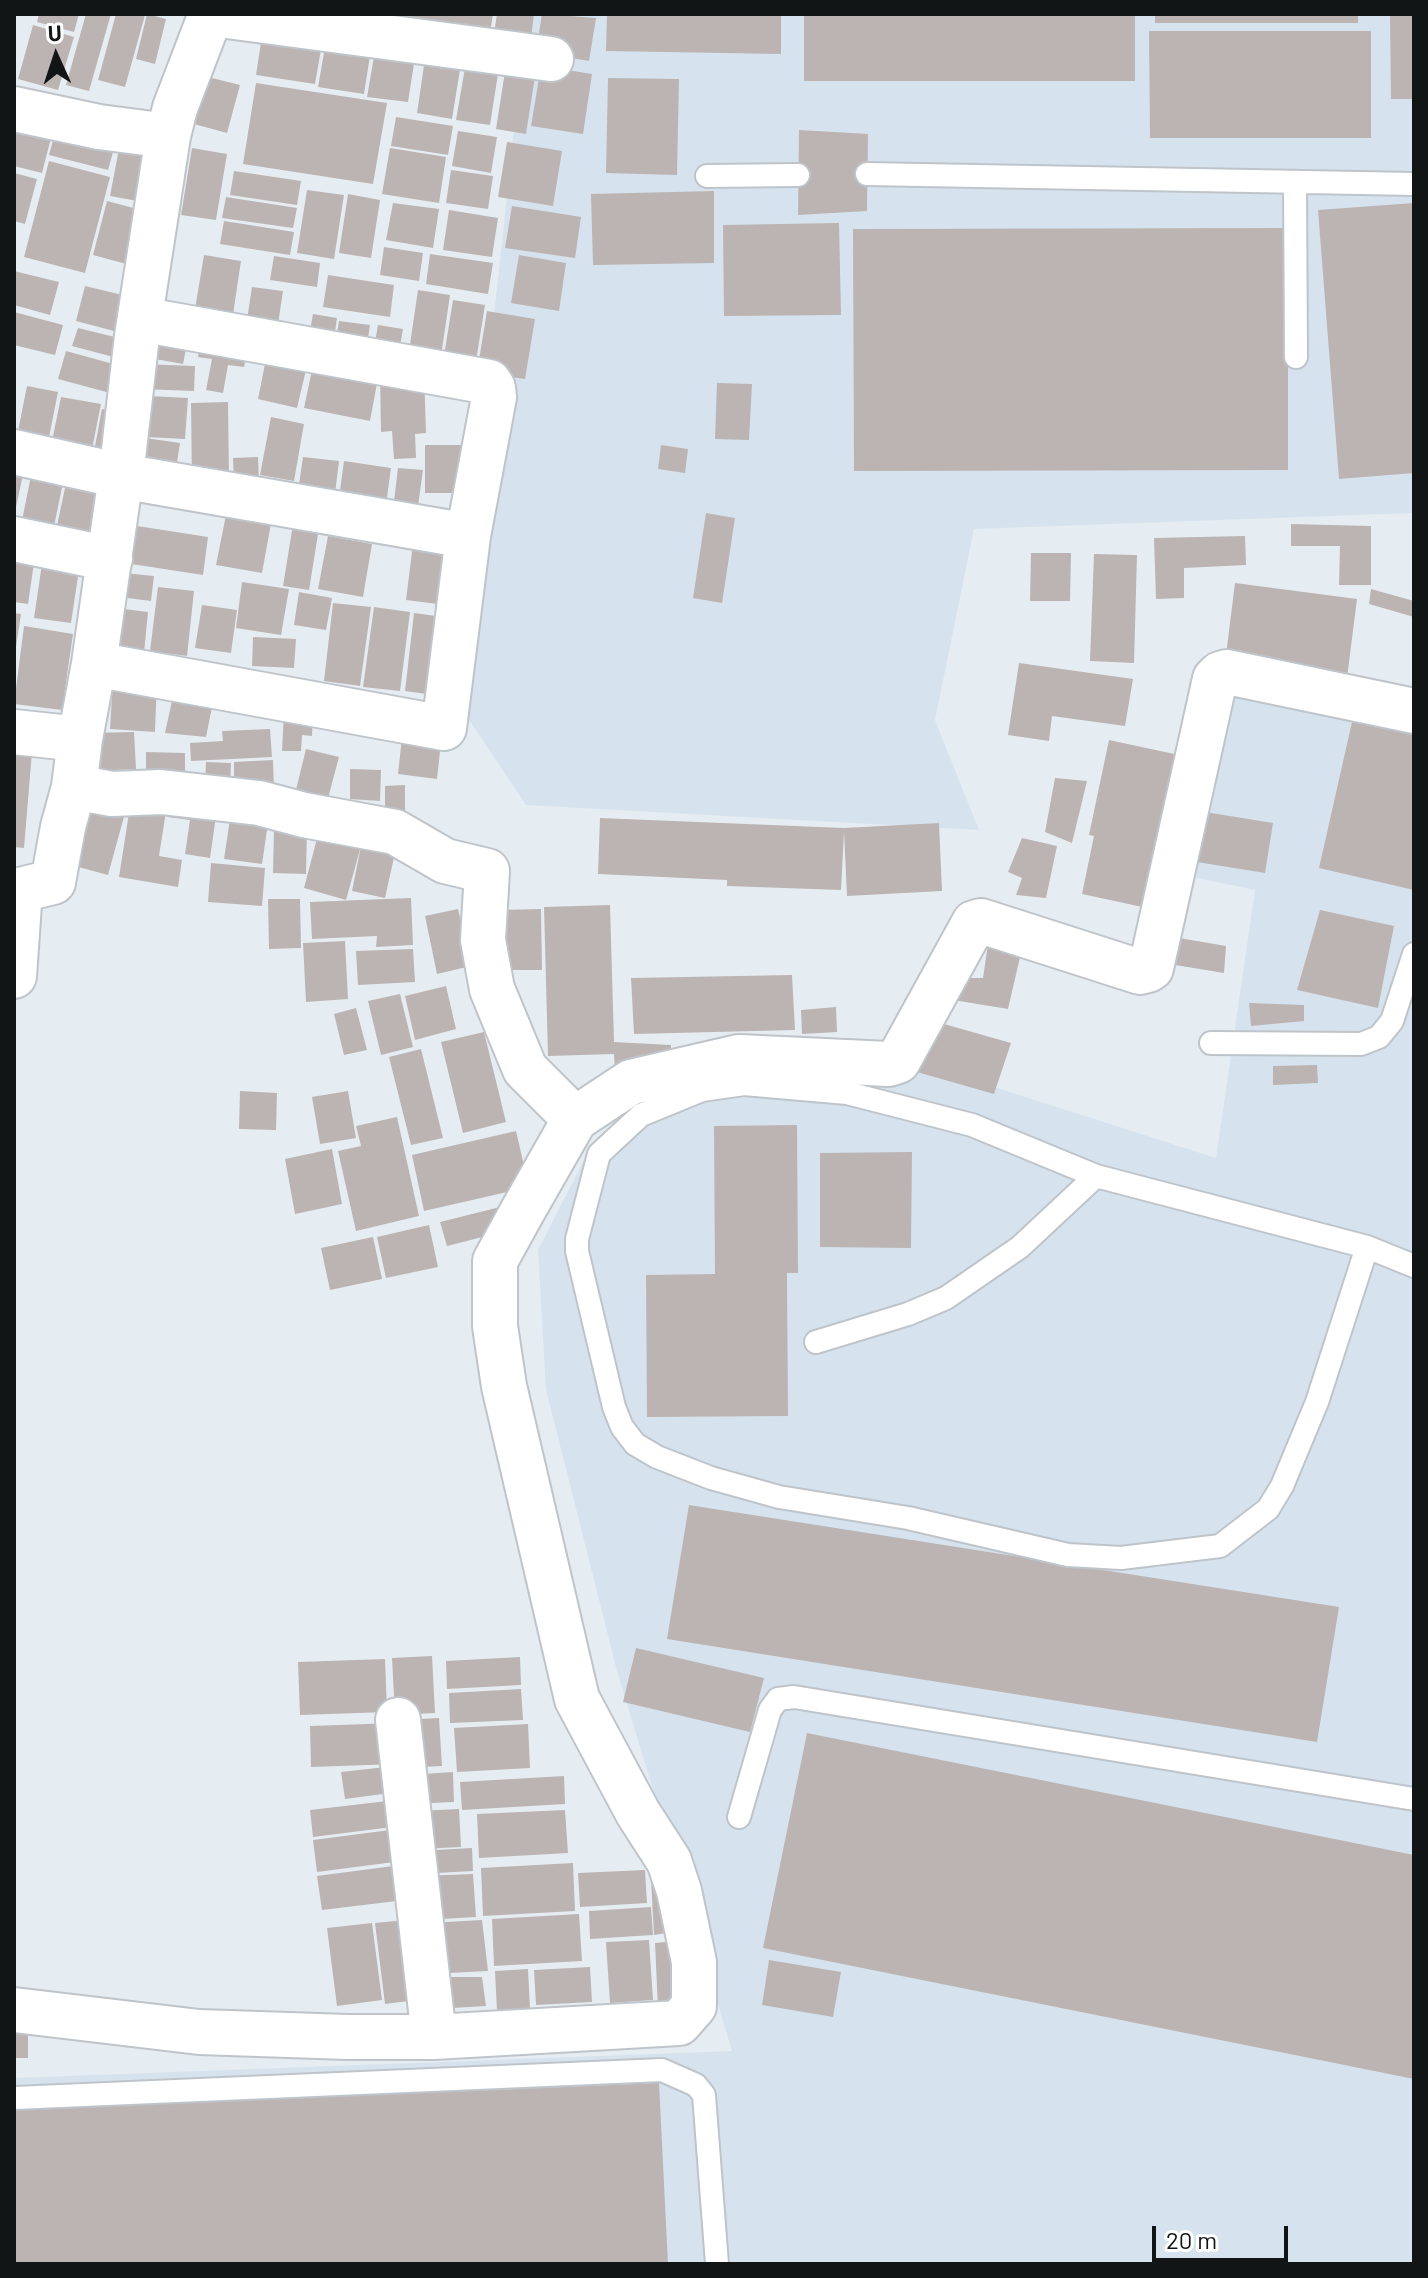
<!DOCTYPE html>
<style>
body{margin:0}
#map{position:relative;width:1428px;height:2278px;overflow:hidden;background:#e6edf2;font-family:Barlow,sans-serif}
canvas{display:block}
.frame{position:absolute;inset:0;border:16px solid #121516;pointer-events:none}
.north{position:absolute;left:16px;top:16px;width:80px;height:80px;-webkit-text-stroke:6px #fff;paint-order:stroke;rotate:357deg;font-size:22px;font-weight:700;line-height:32px;text-align:center;color:#121516}
.north::after{content:'';display:block;margin:auto;width:28px;height:36px;background:#121516;clip-path:polygon(50% 0,100% 100%,50% 72%,0 100%)}
.scale{position:absolute;left:1152px;top:2226px;width:136px;height:36px;box-sizing:border-box;border:4px solid #121516;border-top:0;padding-left:10px;font-size:24px;line-height:28px;white-space:nowrap;color:#121516;-webkit-text-stroke:6px #fff;paint-order:stroke}
</style>
<div id="map">
<canvas width="1428" height="2278"></canvas>
<div class="frame"></div>
<div class="north">U</div>
<div class="scale">20 m</div>
</div>
<script>
const ctx = document.querySelector('canvas').getContext('2d');
ctx.lineJoin = 'round';
function fillPath(path, color) { ctx.fillStyle = color; ctx.fill(path, 'evenodd'); }
const shape = rows => new Path2D(rows.map(r => 'M' + r).join(''));
function strokePath(path, color, width, dash) { ctx.strokeStyle = color; ctx.lineWidth = width; ctx.lineCap = dash ? 'butt' : 'round'; ctx.setLineDash(dash || []); ctx.stroke(path); }
const built = shape([
 [526,14,1414,14,1414,513,974,529,935,720,979,830,526,805,449,690,498,280],
 [1218,670,1414,712,1414,2264,14,2264,14,2078,732,2051,617,1671,546,1390,538,1250,584,1160,699,1087,907,1059,1216,1158,1255,890,1183,875]
]);
const building = shape([
 [39,14,79,14,74,32,37,22],
 [86,14,111,14,89,91,66,85],
 [116,14,145,15,125,87,98,80],
 [147,14,166,19,155,64,136,59],
 [376,14,493,14,488,45],
 [497,14,534,14,529,53,492,47],
 [542,14,596,18,589,61,536,52],
 [607,14,781,14,781,54,606,51],
 [804,14,1135,14,1135,81,804,81],
 [1155,14,1358,14,1358,23,1155,23],
 [1390,14,1414,14,1414,99,1391,99],
 [264,23,324,32,315,84,256,75],
 [33,25,74,37,58,90,18,79],
 [1149,31,1371,31,1371,138,1150,138],
 [327,36,372,43,364,94,318,87],
 [376,45,416,51,408,102,367,97],
 [427,45,463,51,452,119,417,113],
 [467,56,500,61,490,125,456,120],
 [507,59,537,64,526,134,496,129],
 [541,66,592,74,583,134,531,126],
 [196,74,240,85,227,133,183,121],
 [608,78,679,79,677,175,606,173],
 [256,83,387,103,373,184,243,164],
 [396,117,453,126,448,155,391,146],
 [58,122,117,138,108,170,49,155],
 [14,125,52,134,42,173,14,166],
 [799,130,868,134,867,211,798,215],
 [458,131,497,137,491,173,452,166],
 [122,133,165,140,154,204,110,196],
 [507,142,562,151,553,206,498,197],
 [192,148,227,154,216,220,181,215],
 [390,148,446,157,439,203,382,194],
 [49,161,110,177,85,273,24,257],
 [451,170,493,176,488,209,446,203],
 [234,171,301,181,297,205,230,195],
 [14,173,37,179,25,224,14,221],
 [307,190,344,195,334,259,297,253],
 [714,191,714,263,593,265,591,194],
 [348,194,380,200,371,258,339,253],
 [226,197,297,208,293,228,222,218],
 [107,201,156,214,141,268,93,255],
 [393,203,439,209,433,248,386,240],
 [1414,203,1414,473,1339,479,1318,210],
 [512,206,581,217,575,258,505,248],
 [449,210,498,218,492,257,443,250],
 [224,221,294,232,290,255,220,244],
 [839,223,841,315,724,316,723,225],
 [1288,228,1288,470,854,471,853,229],
 [384,247,423,253,419,281,380,275],
 [430,254,493,263,488,294,426,284],
 [204,255,241,261,232,321,194,315],
 [519,255,566,263,559,311,511,303],
 [274,256,320,263,317,287,270,280],
 [14,271,59,282,50,315,14,305],
 [328,275,394,285,390,317,323,307],
 [85,286,139,299,129,335,76,321],
 [252,287,283,291,277,331,246,326],
 [418,290,450,295,440,363,408,358],
 [453,300,485,305,475,367,443,362],
 [487,311,535,319,525,379,477,372],
 [14,312,63,325,55,355,14,345],
 [313,314,337,318,333,346,308,342],
 [339,321,370,325,366,352,335,347],
 [151,323,190,329,183,364,144,357],
 [378,325,403,329,398,357,373,353],
 [78,328,131,341,125,360,72,346],
 [202,334,249,341,244,367,228,365,223,393,206,390,212,359,198,357],
 [269,344,310,353,297,408,258,399],
 [66,351,117,365,110,393,58,379],
 [142,364,195,366,194,391,141,389],
 [313,365,378,378,370,421,304,408],
 [424,371,426,433,415,434,416,458,394,459,392,431,381,432,380,373],
 [717,383,752,384,749,440,715,439],
 [27,386,58,392,47,447,16,441],
 [149,396,188,398,185,439,146,437],
 [61,397,101,404,90,459,50,451],
 [228,402,229,483,192,484,191,403],
 [102,409,126,414,116,462,93,457],
 [271,417,304,424,294,481,260,475],
 [138,437,180,443,174,482,132,476],
 [425,445,461,445,461,493,425,493],
 [661,445,688,449,685,473,658,469],
 [258,457,259,482,234,484,233,458],
 [303,457,339,461,333,510,296,505],
 [344,461,391,468,384,519,337,512],
 [14,463,25,465,15,512,14,512],
 [33,466,65,473,52,536,20,530],
 [398,468,423,470,416,520,392,518],
 [68,474,116,484,103,545,55,535],
 [227,510,272,518,262,573,216,565],
 [706,513,735,518,722,603,693,598],
 [294,518,320,522,309,590,283,586],
 [118,523,208,537,203,575,112,561],
 [1291,524,1371,526,1371,585,1339,585,1340,546,1291,546],
 [328,536,372,544,363,597,318,589],
 [1245,536,1246,565,1184,568,1184,598,1156,599,1154,538],
 [413,544,460,549,454,606,406,600],
 [14,545,36,549,28,604,14,602],
 [1031,553,1071,553,1070,601,1030,601],
 [1094,554,1137,555,1134,663,1090,661],
 [43,557,80,563,71,623,34,618],
 [114,572,154,576,151,601,111,596],
 [242,582,289,589,281,635,236,628],
 [1235,583,1357,599,1347,678,1225,663],
 [158,587,194,591,187,656,150,651],
 [1371,589,1414,601,1414,617,1369,604],
 [299,592,332,598,326,630,294,625],
 [333,603,371,607,360,686,324,681],
 [202,605,237,610,231,653,195,648],
 [108,607,148,612,144,653,103,648],
 [374,607,410,612,400,691,363,687],
 [14,613,21,614,16,647,14,647],
 [414,613,451,618,441,696,405,691],
 [24,626,73,634,62,710,14,704],
 [253,637,296,639,294,668,252,666],
 [1019,663,1133,679,1125,726,1052,716,1049,741,1008,735],
 [113,678,157,679,155,732,110,729],
 [175,687,215,692,206,737,165,733],
 [1357,700,1414,713,1414,890,1319,868],
 [284,711,313,713,312,736,302,735,301,751,282,751],
 [270,729,272,757,191,761,190,743,223,741,222,731],
 [134,732,136,769,92,771,91,733],
 [402,737,441,742,437,779,398,774],
 [14,738,33,740,24,848,14,847],
 [1109,740,1193,758,1161,911,1082,894,1094,836,1089,835],
 [306,749,339,757,327,802,295,794],
 [146,752,185,753,185,785,146,784],
 [273,760,274,790,234,791,234,762],
 [206,762,231,763,230,787,205,787],
 [350,769,381,770,380,801,350,799],
 [1055,778,1087,781,1072,843,1045,832],
 [405,785,405,812,385,813,385,786],
 [171,795,218,802,210,858,185,854,190,820,168,817],
 [77,800,125,813,108,875,60,862],
 [131,800,167,805,159,856,182,860,178,887,119,877],
 [1199,811,1273,823,1265,873,1191,861],
 [600,818,844,828,939,823,942,891,847,896,844,832,841,890,727,886,727,880,598,874],
 [230,819,268,823,262,864,224,859],
 [320,827,398,839,385,898,352,891,361,846,346,900,304,888],
 [274,828,307,828,306,874,273,873],
 [1022,838,1057,846,1046,898,1016,895,1022,878,1008,872],
 [211,863,265,868,262,906,208,902],
 [411,898,413,945,376,947,377,936,312,939,310,902],
 [268,899,300,899,301,948,269,949],
 [610,905,614,1042,671,1045,671,1064,615,1070,614,1054,548,1056,544,907],
 [458,909,471,966,437,974,425,916],
 [541,909,542,970,498,970,497,910],
 [1320,910,1394,926,1378,1008,1297,990],
 [1162,935,1226,946,1224,973,1157,962],
 [989,937,1024,940,1008,1009,947,999,951,978,983,978],
 [345,941,348,999,306,1002,303,943],
 [413,949,415,982,358,985,356,951],
 [792,975,795,1030,634,1034,631,978],
 [446,986,456,1029,415,1040,405,996],
 [400,994,413,1047,381,1055,368,1001],
 [1249,1003,1304,1005,1304,1021,1251,1026],
 [836,1007,837,1032,802,1034,801,1010],
 [356,1008,367,1050,344,1055,334,1014],
 [930,1020,1011,1043,994,1094,917,1072],
 [484,1032,506,1122,463,1133,441,1042],
 [421,1049,443,1138,411,1145,389,1057],
 [1317,1065,1318,1083,1273,1085,1273,1066],
 [240,1091,277,1093,276,1130,239,1129],
 [348,1091,356,1138,320,1144,312,1097],
 [397,1117,419,1216,356,1231,338,1151,361,1146,356,1126],
 [797,1125,798,1273,787,1273,788,1416,647,1417,646,1275,715,1274,714,1126],
 [516,1131,529,1187,424,1211,412,1155],
 [332,1149,342,1204,295,1214,285,1159],
 [912,1152,911,1248,820,1247,820,1153],
 [500,1207,506,1231,447,1246,440,1222],
 [429,1225,438,1267,386,1278,377,1237],
 [373,1237,382,1279,330,1290,321,1248],
 [689,1505,1339,1607,1317,1742,667,1639],
 [636,1648,764,1678,750,1732,623,1702],
 [432,1656,435,1713,395,1715,392,1658],
 [520,1657,521,1685,447,1689,446,1661],
 [385,1659,387,1712,300,1715,298,1662],
 [521,1689,523,1720,450,1723,449,1693],
 [439,1718,442,1766,404,1768,402,1720],
 [396,1723,397,1764,311,1767,310,1726],
 [528,1724,530,1768,457,1772,454,1728],
 [807,1733,1414,1855,1414,2079,763,1948],
 [386,1767,390,1793,345,1799,341,1772],
 [453,1772,454,1802,410,1804,408,1775],
 [564,1776,565,1804,462,1810,460,1782],
 [396,1800,400,1826,313,1837,310,1810],
 [459,1809,461,1847,418,1849,416,1811],
 [565,1810,568,1853,479,1858,477,1814],
 [398,1829,402,1861,317,1872,313,1840],
 [472,1848,473,1871,419,1874,418,1851],
 [573,1863,575,1911,483,1916,481,1868],
 [401,1865,405,1900,322,1910,317,1876],
 [645,1870,647,1903,580,1907,578,1873],
 [473,1874,476,1917,424,1920,422,1876],
 [651,1879,670,1879,678,1931,654,1935],
 [651,1907,653,1935,590,1939,589,1911],
 [579,1914,582,1961,494,1966,492,1919],
 [405,1920,416,2000,385,2004,375,1923],
 [482,1920,488,1971,430,1974,428,1923],
 [372,1923,382,2000,337,2006,327,1928],
 [649,1940,653,2000,610,2003,606,1942],
 [686,1940,691,2007,658,2009,655,1943],
 [769,1960,841,1972,833,2017,762,2005],
 [590,1967,592,2002,536,2005,534,1970],
 [528,1969,530,2009,497,2011,495,1971],
 [434,1977,482,1977,486,2006,436,2009],
 [14,2014,28,2014,28,2058,14,2058],
 [659,2083,668,2264,14,2264,14,2110]
]);
const lane = shape([
 [867,174,1414,184],
 [707,176,798,175],
 [1295,182,1296,357],
 [1211,1043,1361,1044,1379,1037,1392,1021,1414,954],
 [1367,1247,1317,1402,1282,1486,1268,1509,1220,1546,1121,1558,1068,1555,908,1518,779,1497,711,1478,657,1457,635,1444,622,1427,614,1407,577,1251,577,1239,599,1154,641,1115,702,1090,744,1084,847,1093,972,1125,1096,1176,1367,1247,1414,1266],
 [816,1342,908,1314,946,1298,1020,1247,1096,1176],
 [739,1817,770,1710,778,1699,794,1697,1414,1799],
 [14,2098,662,2070,696,2085,704,2095,717,2264]
]);
const street = shape([
 [212,14,551,59],
 [14,109,99,127,168,136,175,108,211,14],
 [14,452,121,476,137,336,168,136],
 [14,539,110,559],
 [94,664,444,728,468,536,494,397,493,388,489,382,140,319],
 [14,732,80,739,74,787,112,794,161,792,259,803,304,815,395,832,445,861,487,871,483,940,492,989,525,1069,575,1119],
 [80,739,94,664,121,476,468,536],
 [14,976,20,890,53,882,63,827,74,787],
 [398,1720,434,2037],
 [14,2010,199,2032,348,2037,434,2037,679,2023,694,2006,694,1962,679,1891,669,1861,638,1813,577,1699,504,1386,495,1326,495,1261,522,1212,575,1119,631,1082,739,1057,889,1064,898,1061,974,923,981,921,1140,972,1148,970,1151,968,1215,679,1220,674,1227,672,1414,711]
]);
fillPath(built, '#d6e3ee');
fillPath(building, '#bcb4b2');
strokePath(lane, '#bec4ca', 26);
strokePath(street, '#bec4ca', 48);
strokePath(lane, '#fff', 22);
strokePath(street, '#fff', 44);
</script>
